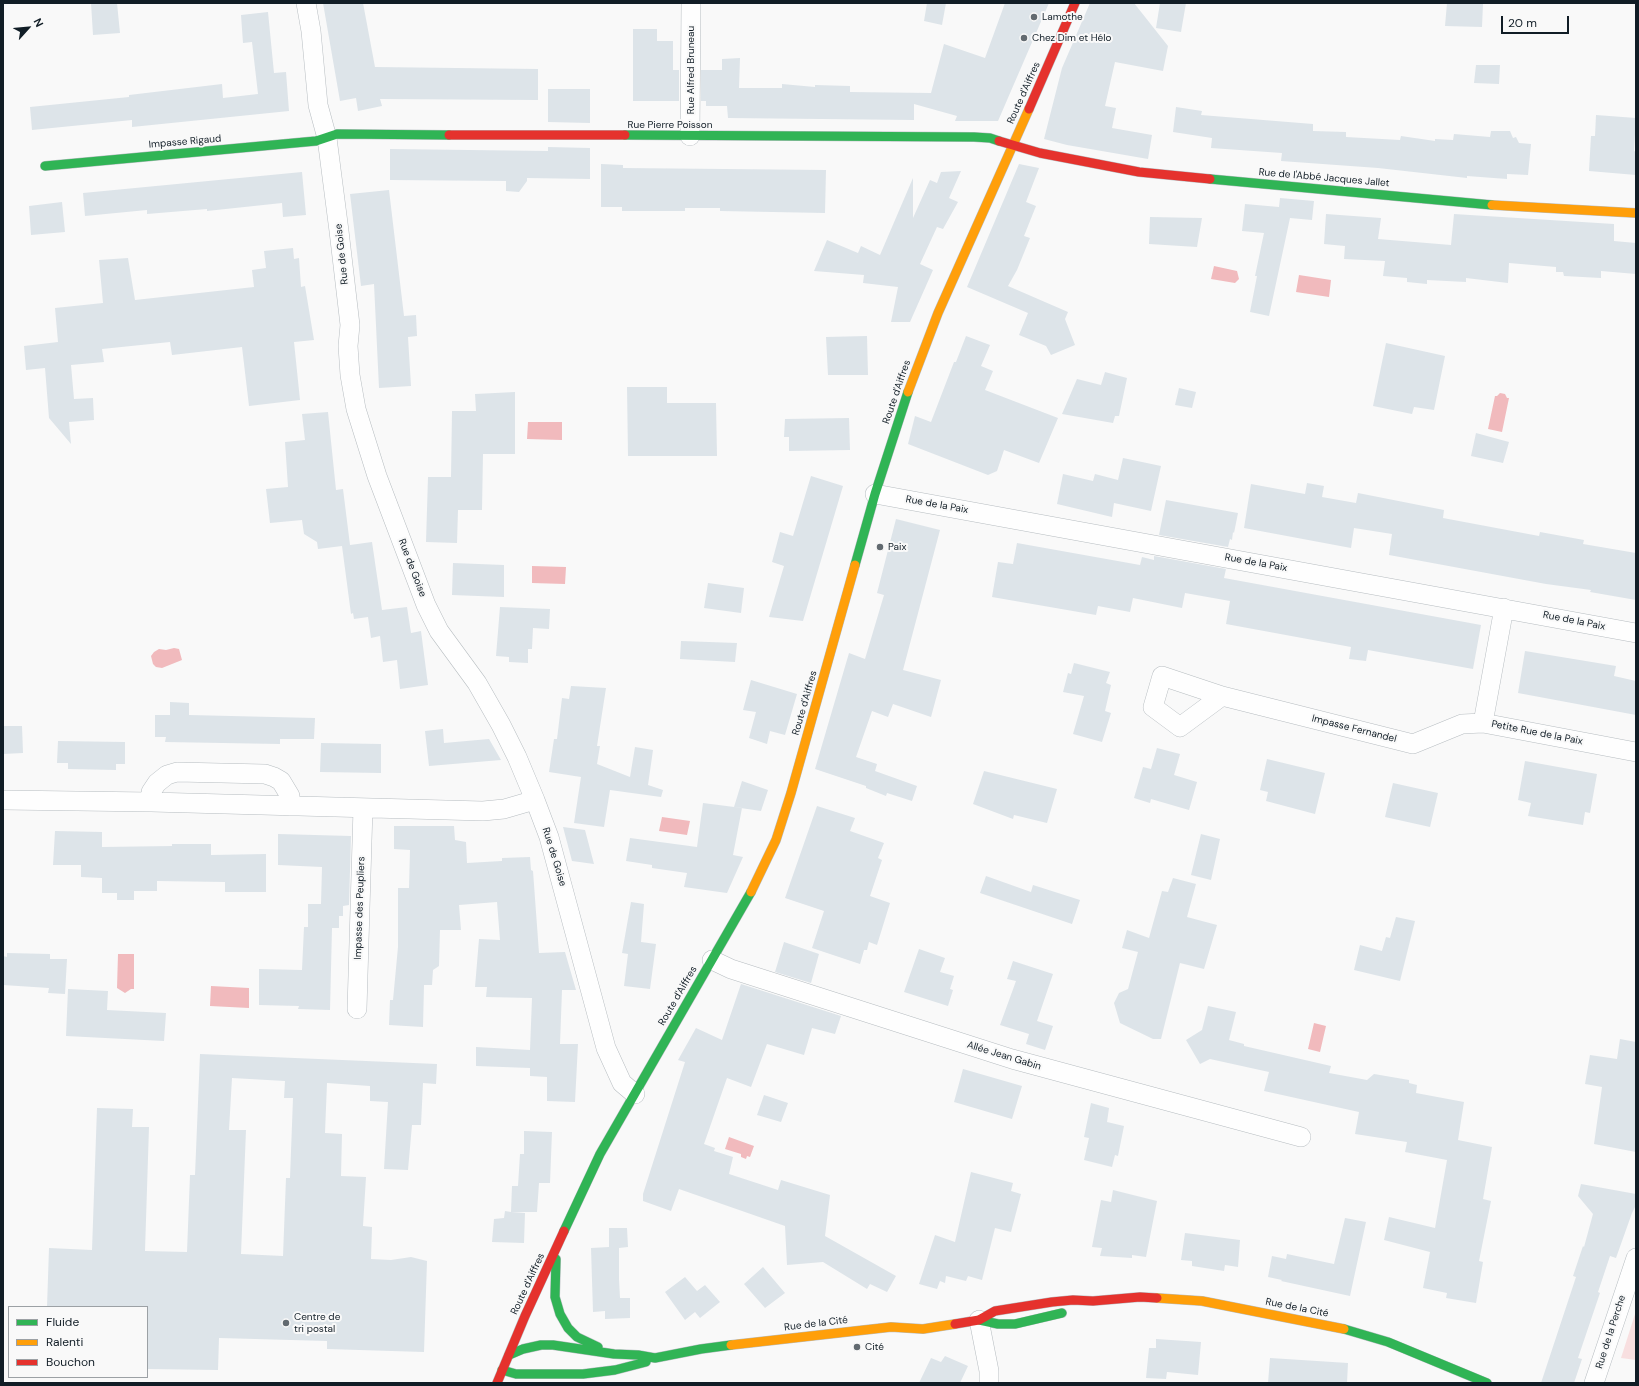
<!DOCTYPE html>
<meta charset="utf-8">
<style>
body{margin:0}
#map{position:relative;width:1639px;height:1386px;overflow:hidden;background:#f9f9f9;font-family:"DM Sans",sans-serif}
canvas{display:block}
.frame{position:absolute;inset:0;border:4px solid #111d26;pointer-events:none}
.legend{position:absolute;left:8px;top:1306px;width:140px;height:72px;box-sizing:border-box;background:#f9f9f9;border:1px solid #9ca1a5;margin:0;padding:5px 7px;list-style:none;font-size:12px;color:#111d26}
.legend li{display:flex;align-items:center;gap:8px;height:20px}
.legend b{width:20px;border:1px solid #9ca1a5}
.north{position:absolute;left:8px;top:8px;width:40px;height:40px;-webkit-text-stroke:3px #f9f9f9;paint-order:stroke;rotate:63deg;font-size:11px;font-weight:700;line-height:16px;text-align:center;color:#111d26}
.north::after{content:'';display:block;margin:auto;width:14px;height:18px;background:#111d26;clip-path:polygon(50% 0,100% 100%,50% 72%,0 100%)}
.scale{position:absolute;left:1501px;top:16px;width:68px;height:18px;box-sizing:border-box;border:2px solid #111d26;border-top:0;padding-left:5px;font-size:12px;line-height:14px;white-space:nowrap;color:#111d26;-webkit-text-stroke:3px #f9f9f9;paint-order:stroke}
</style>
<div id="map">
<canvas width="1639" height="1386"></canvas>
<div class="frame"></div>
<ul class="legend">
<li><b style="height:5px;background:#30b455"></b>Fluide</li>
<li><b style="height:5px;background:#ff9f0a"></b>Ralenti</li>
<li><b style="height:5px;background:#e5322d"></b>Bouchon</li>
</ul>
<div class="north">N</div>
<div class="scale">20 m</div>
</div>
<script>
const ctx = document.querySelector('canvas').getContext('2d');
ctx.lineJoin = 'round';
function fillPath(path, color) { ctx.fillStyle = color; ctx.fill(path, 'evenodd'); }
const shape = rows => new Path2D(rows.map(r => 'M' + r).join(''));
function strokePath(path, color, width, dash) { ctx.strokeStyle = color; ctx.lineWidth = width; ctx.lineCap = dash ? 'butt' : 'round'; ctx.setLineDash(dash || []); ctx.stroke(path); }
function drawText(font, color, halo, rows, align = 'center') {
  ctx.font = font + ' "DM Sans",sans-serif'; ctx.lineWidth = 4; ctx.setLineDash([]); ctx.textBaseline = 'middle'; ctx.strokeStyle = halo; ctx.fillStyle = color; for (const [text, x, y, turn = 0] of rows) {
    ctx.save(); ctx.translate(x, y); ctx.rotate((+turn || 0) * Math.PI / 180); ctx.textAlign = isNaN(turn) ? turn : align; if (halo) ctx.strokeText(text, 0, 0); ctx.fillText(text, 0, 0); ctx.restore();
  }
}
const green = shape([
 [1636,1311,1636,1360,1621,1358]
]);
const water = shape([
 [1214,266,1237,271,1239,279,1235,283,1211,279],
 [1299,275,1331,280,1329,297,1296,292],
 [1500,393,1505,394,1507,398,1509,398,1502,432,1488,429,1495,396,1497,396],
 [528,422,562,422,562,440,527,439],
 [532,566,566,567,565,584,532,583],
 [174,648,179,649,182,660,162,668,156,667,153,664,151,656,154,652,159,649,166,650],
 [662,817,690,821,687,835,659,831],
 [118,954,134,954,134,989,131,989,125,993,117,988],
 [211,986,249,988,249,1008,210,1006],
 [1314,1023,1326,1026,1320,1052,1308,1049],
 [729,1137,754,1146,750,1157,747,1156,746,1159,741,1157,741,1154,725,1149]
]);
const building = shape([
 [91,3,117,3,120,33,93,35],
 [323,3,363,3,375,67,538,69,538,100,380,99,382,106,358,111,356,98,340,101],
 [927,3,946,3,942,25,924,21],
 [1005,3,1049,3,998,121,955,121,957,116,914,104,914,120,728,118,727,106,706,106,706,101,701,101,701,70,722,70,722,59,740,58,739,88,782,88,782,84,815,87,815,85,850,86,850,92,931,93,944,44,985,58],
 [1090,3,1134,3,1168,46,1163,71,1115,62,1105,106,1116,108,1112,128,1152,135,1148,159,1067,145,1044,139,1062,68],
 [1160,3,1186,3,1181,32,1156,28],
 [1447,3,1483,4,1482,27,1445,26],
 [268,12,274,73,286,72,289,111,132,127,132,120,32,130,30,107,129,97,129,95,222,84,223,98,258,94,252,42,243,43,241,15],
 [633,29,657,29,657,41,673,41,673,70,679,70,679,101,633,101],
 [1476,65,1500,65,1499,84,1474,83],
 [548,89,590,89,590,123,548,122],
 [1176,107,1202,111,1201,115,1313,124,1313,131,1346,132,1346,137,1400,140,1401,136,1435,141,1435,139,1453,140,1454,134,1490,137,1491,131,1510,131,1513,138,1516,137,1519,143,1531,144,1528,175,1507,174,1507,179,1467,176,1467,178,1378,168,1281,161,1282,153,1211,148,1212,138,1173,132],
 [1596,115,1636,118,1634,151,1636,152,1636,175,1589,171,1591,136,1595,136],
 [548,147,590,148,590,179,527,178,527,181,519,192,506,191,506,181,390,180,390,149,548,151],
 [601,164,623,165,623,168,826,170,825,213,720,211,720,208,685,208,685,211,622,211,622,207,601,207],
 [1019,164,1039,168,1026,202,1036,206,1024,236,1030,238,1017,270,1008,286,1068,312,1065,319,1075,345,1051,355,1046,346,1019,335,1028,313,967,287],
 [961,171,949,198,958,202,943,229,937,227,920,264,933,270,910,322,891,322,898,287,863,283,864,275,814,271,827,240,858,253,861,246,880,255,913,178,913,218,930,180,937,183,941,172],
 [302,172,306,215,283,217,282,203,207,211,207,209,147,214,147,210,85,216,83,193],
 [389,190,404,316,416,315,417,336,408,337,411,386,379,388,374,284,361,286,350,194],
 [1280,198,1314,201,1312,220,1290,218,1269,316,1250,312,1257,276,1255,276,1264,233,1242,231,1245,204,1279,207],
 [62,202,65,232,31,235,29,206],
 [1326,214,1381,218,1378,239,1451,245,1454,214,1614,224,1614,241,1636,243,1636,274,1601,271,1601,278,1564,276,1563,272,1556,272,1556,267,1509,263,1508,283,1466,278,1466,282,1427,280,1427,284,1407,282,1407,278,1383,276,1385,261,1344,259,1345,246,1324,244],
 [1150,217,1202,218,1197,247,1149,244],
 [293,248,294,259,299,258,301,287,305,286,314,340,294,342,300,400,249,406,242,347,172,355,170,342,102,349,104,362,71,365,74,399,93,398,94,420,69,422,71,444,49,418,45,368,26,370,24,346,58,342,55,308,103,303,99,260,128,258,135,300,254,287,252,270,266,268,264,251],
 [867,336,868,375,828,375,826,337],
 [966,336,990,345,981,366,993,371,985,390,1058,418,1039,463,1004,450,997,471,988,475,908,444,915,416,931,422,954,362,956,362],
 [1386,343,1445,356,1434,410,1414,407,1412,414,1373,406],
 [1105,372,1127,378,1119,416,1115,416,1113,423,1062,414,1077,379,1101,385],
 [627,387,667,387,667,403,716,403,717,456,628,456],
 [1179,388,1196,392,1192,408,1175,405],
 [515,392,515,454,483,454,482,510,458,510,457,543,426,542,428,477,451,477,452,411,476,411,475,394],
 [328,412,336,490,343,489,350,545,372,542,382,610,407,607,411,633,421,631,428,685,400,689,397,660,383,662,380,636,371,638,368,617,354,619,353,613,351,614,342,546,318,549,317,542,304,534,302,520,270,523,266,489,288,487,285,442,305,440,302,414],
 [849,418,850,450,789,451,789,437,784,437,785,419],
 [1476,433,1509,442,1503,463,1471,456],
 [1123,458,1161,466,1151,511,1114,503,1112,517,1057,504,1063,474,1093,481,1095,474,1118,480],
 [811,476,843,486,803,621,769,617,784,566,772,562,780,532,793,536],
 [1307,483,1324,486,1322,497,1356,503,1358,493,1444,510,1443,518,1539,536,1540,532,1584,540,1583,544,1636,553,1636,600,1590,592,1591,590,1546,584,1389,555,1392,534,1354,528,1351,548,1244,528,1251,484,1305,494],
 [1166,500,1238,513,1234,533,1233,532,1232,540,1230,539,1228,547,1159,535],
 [896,519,940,530,903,670,941,680,931,717,893,704,888,717,872,711,856,757,877,764,875,771,917,786,912,801,887,793,886,796,866,788,866,786,815,769,849,653,865,659,884,595,877,593],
 [1017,543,1140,565,1142,557,1154,560,1154,556,1226,569,1224,578,1481,625,1473,669,1368,650,1366,661,1349,659,1351,647,1226,624,1230,601,1185,593,1182,608,1133,598,1130,612,1098,606,1096,615,992,597,998,562,1013,564],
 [453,563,504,565,504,597,452,595],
 [708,583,744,588,741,613,704,608],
 [500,607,550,609,549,629,533,628,532,649,528,649,528,663,509,662,509,657,496,656],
 [681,641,737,643,735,662,680,659],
 [1525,651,1616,666,1614,676,1636,681,1636,715,1518,693],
 [1074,663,1110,672,1106,683,1111,685,1105,711,1111,713,1102,742,1073,734,1084,696,1063,692,1068,673,1071,674],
 [751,680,797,694,785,735,770,731,767,744,749,738,756,712,743,710],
 [571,686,606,688,597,746,600,746,597,764,630,777,635,747,653,750,648,785,663,790,661,797,610,790,604,827,574,823,581,777,549,772,554,739,557,739,562,698,569,699],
 [170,702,189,703,189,715,315,718,314,739,280,739,280,744,165,742,166,737,155,737,155,715,170,715],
 [3,726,22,726,23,753,3,754],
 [443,729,444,743,489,739,501,760,429,766,425,731],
 [58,741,125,742,125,764,116,764,116,770,68,769,68,763,57,763],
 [321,743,381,744,381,773,320,772],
 [1157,748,1180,754,1174,775,1197,782,1189,810,1151,799,1150,803,1134,798,1143,767,1151,769],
 [1267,759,1325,773,1315,814,1266,801,1268,792,1260,790],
 [1525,761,1597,774,1590,813,1585,812,1583,825,1528,816,1531,803,1518,800],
 [984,771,1057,789,1047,823,1014,815,1013,819,973,804],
 [742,781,768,790,761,811,734,807],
 [1393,783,1438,793,1430,827,1385,817],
 [703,803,742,808,733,855,743,857,727,893,684,887,687,873,652,868,652,865,626,861,630,838,697,847],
 [817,806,855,818,850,831,884,843,878,858,882,860,870,896,890,903,877,945,869,942,867,950,864,950,860,964,812,948,824,911,785,898],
 [394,826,454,826,455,840,466,842,467,863,502,861,502,858,530,857,531,870,533,871,539,953,565,952,576,990,562,990,560,1044,578,1044,575,1102,547,1101,547,1077,530,1076,530,1068,476,1066,476,1047,530,1050,532,998,486,997,487,987,475,987,479,939,500,940,497,902,459,905,461,930,440,930,439,966,433,970,432,985,424,985,423,1027,389,1025,390,1000,393,1000,398,947,398,888,409,888,410,850,394,849],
 [563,827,585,830,594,864,572,861],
 [55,831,102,832,102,847,172,846,172,844,211,844,211,855,266,854,266,892,225,892,225,882,157,881,157,891,134,891,134,900,117,900,117,893,102,893,102,878,81,877,81,865,53,865],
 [278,834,351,836,349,905,343,906,343,916,339,916,339,928,332,928,330,1010,298,1009,299,1006,259,1005,259,969,302,970,304,927,308,927,308,904,321,904,322,867,278,865],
 [1201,834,1220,839,1211,880,1191,875],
 [986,876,1031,892,1033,885,1080,900,1072,924,980,893],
 [1173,878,1196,884,1187,917,1217,925,1204,969,1180,963,1161,1039,1153,1039,1120,1023,1114,1003,1119,993,1128,989,1138,952,1122,948,1127,930,1149,938,1162,891,1168,892],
 [631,902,644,904,641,942,656,944,650,989,624,986,628,954,622,953],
 [1396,917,1415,921,1400,981,1354,970,1360,945,1382,951,1386,937,1390,938],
 [784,942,819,954,811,983,775,972],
 [919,949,945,958,940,972,954,976,950,989,953,990,948,1006,904,992],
 [7,953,50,954,50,959,67,959,65,994,48,993,49,988,3,985,3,956,7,957],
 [1013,961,1053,974,1037,1021,1053,1026,1045,1050,1026,1044,1029,1034,1000,1025,1016,981,1007,979],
 [741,984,841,1016,835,1034,812,1028,804,1055,767,1044,751,1087,727,1078,704,1144,715,1148,714,1151,733,1157,729,1174,778,1190,781,1180,830,1195,825,1236,896,1276,887,1292,870,1284,867,1289,823,1262,787,1265,785,1226,679,1189,671,1211,643,1201,643,1194,685,1062,678,1060,696,1028,722,1040],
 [68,989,108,991,107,1010,166,1013,164,1041,66,1036],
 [1208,1006,1236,1012,1229,1040,1244,1044,1244,1046,1331,1066,1329,1073,1367,1080,1374,1074,1409,1080,1409,1083,1417,1085,1416,1093,1464,1102,1458,1140,1492,1147,1483,1199,1491,1201,1479,1261,1483,1262,1476,1303,1446,1298,1447,1293,1423,1288,1430,1252,1384,1240,1389,1217,1435,1228,1447,1160,1405,1152,1407,1142,1355,1134,1359,1112,1264,1091,1269,1072,1210,1059,1200,1064,1186,1040,1202,1030],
 [1620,1039,1636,1042,1636,1152,1594,1144,1602,1087,1585,1084,1590,1055,1617,1059],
 [200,1054,437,1064,436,1084,423,1083,421,1125,412,1125,408,1170,384,1169,388,1102,370,1101,370,1086,327,1083,325,1133,342,1134,341,1176,366,1177,363,1226,372,1227,371,1259,391,1260,411,1257,427,1261,424,1352,327,1349,327,1341,219,1338,218,1370,147,1369,147,1307,47,1307,49,1248,92,1250,97,1108,133,1109,132,1127,149,1127,145,1251,187,1252,190,1175,195,1175],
 [232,1078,285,1081,284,1098,293,1098,290,1178,286,1178,283,1256,241,1254,246,1130,229,1130],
 [963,1069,1022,1086,1012,1119,954,1102],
 [764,1095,788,1103,781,1122,757,1115],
 [1091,1103,1109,1108,1107,1122,1124,1126,1118,1156,1115,1155,1112,1167,1084,1160,1089,1138,1084,1137],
 [524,1131,552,1132,550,1183,539,1183,537,1212,511,1212,525,1213,524,1243,492,1242,494,1219,504,1218,505,1211,511,1212,512,1186,518,1186,520,1154,524,1154],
 [971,1172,1013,1183,1011,1191,1021,1194,1011,1232,995,1228,982,1280,968,1276,966,1281,946,1276,945,1283,940,1281,937,1289,919,1284,935,1235,955,1242],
 [1581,1184,1636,1194,1636,1205,1632,1213,1616,1258,1610,1256,1598,1292,1600,1293,1578,1358,1582,1359,1574,1383,1541,1383,1576,1277,1573,1276,1583,1246,1584,1247,1593,1214,1578,1196],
 [1113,1190,1157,1201,1146,1257,1132,1255,1132,1258,1100,1256,1102,1248,1092,1247,1101,1200,1111,1202],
 [1345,1218,1366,1222,1350,1296,1281,1281,1282,1280,1268,1277,1272,1256,1286,1259,1287,1254,1334,1264],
 [609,1228,627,1228,628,1247,619,1248,619,1279,620,1298,630,1298,630,1318,605,1319,605,1311,593,1312,591,1248,609,1247],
 [1185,1233,1240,1240,1238,1267,1225,1265,1224,1271,1192,1266,1192,1261,1181,1260],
 [763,1267,785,1293,765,1308,744,1284],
 [685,1277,697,1291,705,1285,720,1302,700,1318,695,1312,685,1320,665,1292],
 [1156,1339,1201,1342,1198,1375,1167,1372,1166,1379,1146,1378,1149,1348,1156,1348],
 [945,1356,968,1366,960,1383,919,1383,931,1358,941,1362],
 [1270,1358,1348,1363,1347,1383,1268,1383]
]);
const street = shape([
 [306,3,311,31,318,105,327,138,339,231,350,325,348,346,350,375,356,409,377,476,426,605,439,631,477,683,501,725,517,757,535,800,549,837,606,1048,622,1083,635,1094],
 [690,136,691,3],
 [875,494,1636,633],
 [1504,608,1483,723,1636,752],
 [1222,696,1180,727,1153,707,1162,676,1222,696,1413,744,1462,724,1483,723],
 [3,800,151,802,483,811,504,809,535,800],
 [151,802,151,792,157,783,167,775,177,772,265,774,274,777,281,781,290,796,290,806],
 [712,960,731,969,1012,1059,1301,1137],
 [357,1009,363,808],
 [979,1320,989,1371,989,1383],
 [1594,1383,1636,1258]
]);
const fast = shape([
 [625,135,974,137,990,138,999,141],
 [45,166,316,141,337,134,449,135],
 [1210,179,1492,205],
 [855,565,875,494,908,392],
 [564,1231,600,1154,751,892],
 [556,1259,555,1297,560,1314,568,1328,577,1337,598,1347],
 [979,1320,998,1324,1015,1324,1062,1313],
 [1344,1329,1388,1342,1487,1383],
 [509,1355,523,1349,541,1345,553,1345,614,1354,638,1355,655,1358,701,1349,731,1345],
 [502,1370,516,1374,583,1374,615,1370,646,1362]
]);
const slow = shape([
 [1492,205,1636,213],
 [908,392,938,313,1029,109],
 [751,892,776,840,791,793,855,565],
 [1157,1298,1202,1301,1344,1329],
 [731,1345,891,1327,923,1329,955,1324]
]);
const jam = shape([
 [1029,109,1075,3],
 [449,135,625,135],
 [999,141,1040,153,1139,172,1210,179],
 [955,1324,979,1320,995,1311,1052,1302,1073,1300,1093,1301,1140,1297,1157,1298],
 [497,1383,525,1316,564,1231]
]);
const markers = [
 [1034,17,4,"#626a70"],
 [1024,38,4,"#626a70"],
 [880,547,4,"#626a70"],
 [286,1323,4,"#626a70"],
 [857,1347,4,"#626a70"]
];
const poiNames = [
 ["Lamothe",1042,17],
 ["Chez Dim et Hélo",1032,38],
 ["Paix",888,547],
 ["Centre de",294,1317],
 ["tri postal",294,1329],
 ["Cité",865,1347]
];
const streetNames = [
 ["Rue Alfred Bruneau",691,70,-90],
 ["Route d'Aiffres",1024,93,-66],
 ["Rue Pierre Poisson",670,125],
 ["Impasse Rigaud",185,142,-5],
 ["Rue de l'Abbé Jacques Jallet",1324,178,5],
 ["Rue de Goise",342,254,-96],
 ["Route d'Aiffres",897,392,-71],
 ["Rue de la Paix",937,505,10],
 ["Rue de la Paix",1256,563,10],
 ["Rue de Goise",412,568,69],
 ["Rue de la Paix",1574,621,11],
 ["Route d'Aiffres",805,703,-74],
 ["Impasse Fernandel",1354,729,14],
 ["Petite Rue de la Paix",1537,733,11],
 ["Rue de Goise",554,857,73],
 ["Impasse des Peupliers",360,908,-88],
 ["Route d'Aiffres",678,996,-60],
 ["Allée Jean Gabin",1004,1056,17],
 ["Route d'Aiffres",528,1284,-65],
 ["Rue de la Cité",1297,1308,11],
 ["Rue de la Cité",816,1324,-7],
 ["Rue de la Perche",1611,1332,-72]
];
fillPath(green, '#f8dfe0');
fillPath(water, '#f1babd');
fillPath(building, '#dde4e9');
strokePath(street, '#b7bdc1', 20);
strokePath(fast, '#b7bdc1', 10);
strokePath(slow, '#b7bdc1', 10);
strokePath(jam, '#b7bdc1', 10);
strokePath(street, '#fefefe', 19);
strokePath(fast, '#30b455', 9);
strokePath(slow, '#ff9f0a', 9);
strokePath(jam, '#e5322d', 9);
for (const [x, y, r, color] of markers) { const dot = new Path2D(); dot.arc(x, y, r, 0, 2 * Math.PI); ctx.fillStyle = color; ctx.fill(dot); strokePath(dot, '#f9f9f9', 1.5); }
drawText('10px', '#111d26', '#f9f9f9', poiNames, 'left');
drawText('10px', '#111d26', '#f9f9f9', streetNames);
</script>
